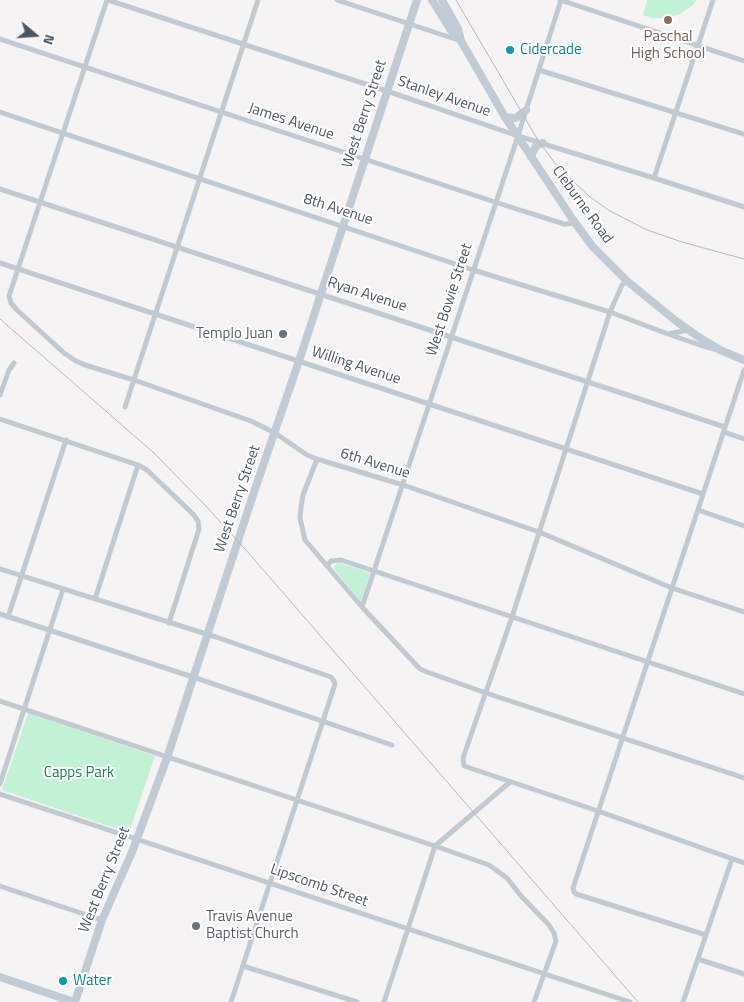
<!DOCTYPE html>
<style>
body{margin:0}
#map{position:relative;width:744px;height:1002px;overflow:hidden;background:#f5f3f3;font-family:"Titillium Web",sans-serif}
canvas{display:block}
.north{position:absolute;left:10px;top:10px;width:50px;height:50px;-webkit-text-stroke:4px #fff;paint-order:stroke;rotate:108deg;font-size:14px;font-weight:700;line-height:20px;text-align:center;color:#4a5661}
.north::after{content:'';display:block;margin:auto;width:18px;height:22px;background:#4a5661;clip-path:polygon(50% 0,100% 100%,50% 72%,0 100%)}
</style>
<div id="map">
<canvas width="744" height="1002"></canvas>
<div class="north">N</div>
</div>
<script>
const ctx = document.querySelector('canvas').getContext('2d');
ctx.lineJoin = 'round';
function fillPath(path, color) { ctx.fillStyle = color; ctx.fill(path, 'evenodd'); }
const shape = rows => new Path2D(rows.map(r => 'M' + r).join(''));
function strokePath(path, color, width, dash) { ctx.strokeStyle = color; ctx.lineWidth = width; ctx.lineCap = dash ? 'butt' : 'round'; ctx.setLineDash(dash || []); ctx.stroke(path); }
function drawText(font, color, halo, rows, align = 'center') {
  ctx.font = font + ' "Titillium Web",sans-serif'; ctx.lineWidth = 4; ctx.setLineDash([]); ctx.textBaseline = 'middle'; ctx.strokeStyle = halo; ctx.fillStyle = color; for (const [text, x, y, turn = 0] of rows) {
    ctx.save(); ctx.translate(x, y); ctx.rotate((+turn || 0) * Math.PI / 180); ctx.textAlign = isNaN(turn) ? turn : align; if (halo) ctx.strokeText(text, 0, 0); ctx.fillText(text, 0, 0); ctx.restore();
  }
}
const green = shape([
 [647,0,697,0,692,6,680,14,666,18,651,18,643,15],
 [339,563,368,572,370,574,361,602,334,569,334,566],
 [28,713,155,756,129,833,2,790]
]);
const minor = shape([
 [107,0,9,296,11,303,17,310,64,353,76,361,85,365,134,380,251,421,275,433,307,455,317,459,403,485,539,532,672,588,744,612],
 [108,0,387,91,518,136,654,178,744,207],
 [337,0,458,40],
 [560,0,744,61],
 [0,39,501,204,564,224,576,223],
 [539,70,744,134],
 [0,112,473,270,610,312,668,334,700,345,714,349],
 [654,178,713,0],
 [0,189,725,427],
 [0,263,703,494],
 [627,281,622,285,610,312,512,617,463,758,464,766,598,811,744,863],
 [668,334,689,330],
 [0,395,9,370,14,363],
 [125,407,258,0],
 [0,419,138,465,147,470,193,514,198,521,199,529,169,623],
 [724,432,744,439],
 [317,459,303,495,301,507,300,518,305,540,362,607,420,669,427,672,486,693,744,778],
 [698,510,744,526],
 [327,566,331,561,341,560,744,694],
 [0,569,216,637,331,677,334,681,335,684,231,1002],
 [95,599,138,465],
 [362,607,515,145,561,0],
 [0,614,202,680,392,745],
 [8,617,66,440],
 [0,701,435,846,489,865,507,878,521,896,549,925,554,933,556,941,534,1002],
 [0,784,63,589],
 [0,794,630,1002],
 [0,886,102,920],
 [706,935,576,894,574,892,573,888,744,370],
 [698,959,744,974],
 [243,966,357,1002],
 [384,1002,435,846,510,782],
 [683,1002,732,859]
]);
const secondary = shape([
 [432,0,452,32,461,41,505,117,573,220,593,247,627,281,676,321,697,336,720,350,744,360],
 [442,0,458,29,461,41],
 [505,117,513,118,516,118,526,110],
 [531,157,534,150,536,146,540,144,543,143],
 [0,977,74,1002],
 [75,1002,102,920,132,852,167,758,254,492,299,361,417,0]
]);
const rail = shape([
 [456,0,539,142,558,167,590,197,610,211,647,230,682,242,744,259],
 [0,319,154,453,203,503,246,550,638,1002]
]);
const markers = [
 [668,20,5,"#8d6e63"],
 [510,50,5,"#0f9aa8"],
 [283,334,5,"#6b7280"],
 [196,926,5,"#6b7280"],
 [63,981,5,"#0f9aa8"]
];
const educationNames = [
 ["Paschal",668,37],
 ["High School",668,54]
];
const cultureNames = [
 ["Cidercade",520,50],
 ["Water",73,981]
];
const streetNames = [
 ["Stanley Avenue",444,97,19],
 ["West Berry Street",365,114,-72],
 ["James Avenue",291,122,18],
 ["Cleburne Road",582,205,54],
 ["8th Avenue",338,210,18],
 ["Ryan Avenue",367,295,18],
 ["West Bowie Street",450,300,-72],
 ["Willing Avenue",356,366,18],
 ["6th Avenue",375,464,17],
 ["West Berry Street",238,499,-71],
 ["West Berry Street",105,880,-68],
 ["Lipscomb Street",319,886,19]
];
const worshipNames = [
 ["Templo Juan",273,334],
 ["Travis Avenue",206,917,"left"],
 ["Baptist Church",206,934,"left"]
];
const parkNames = [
 ["Capps Park",79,773]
];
fillPath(green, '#c3f1d5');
strokePath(minor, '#c1cad2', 5);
strokePath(secondary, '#c1cbd6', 8);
strokePath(rail, '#b5b8bd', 1);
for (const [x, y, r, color] of markers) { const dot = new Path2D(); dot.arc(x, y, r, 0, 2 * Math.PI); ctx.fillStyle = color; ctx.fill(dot); strokePath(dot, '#fff', 2); }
drawText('15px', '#785e54', '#fff', educationNames);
drawText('15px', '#0d838f', '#fff', cultureNames, 'left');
drawText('15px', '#4a5661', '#fff', streetNames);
drawText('15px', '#5b616d', '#fff', worshipNames, 'right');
drawText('15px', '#17864f', '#fff', parkNames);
</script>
